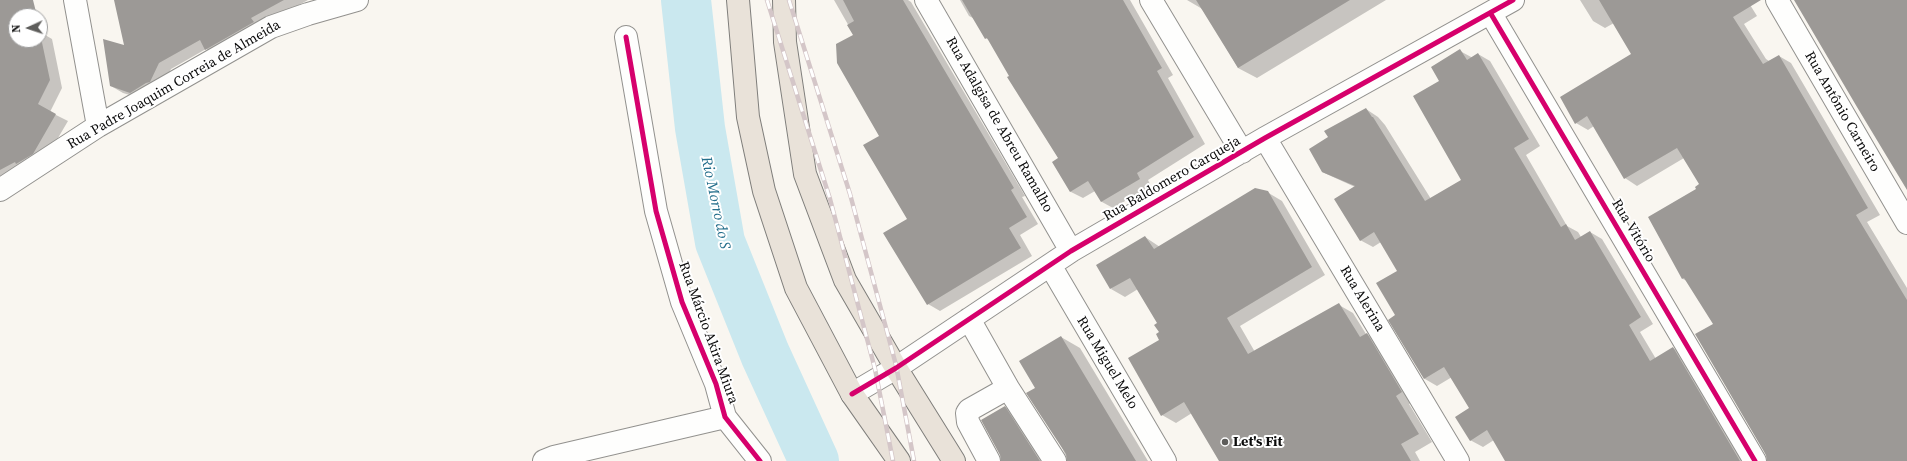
<!DOCTYPE html>
<meta charset="utf-8">
<style>
body{margin:0}
#map{position:relative;width:1907px;height:461px;overflow:hidden;background:#f9f6f0;font-family:"Source Serif 4",serif}
canvas{display:block}
.north{position:absolute;left:8px;top:8px;width:40px;height:40px;box-sizing:border-box;background:#fff;border:1px solid #9d9d9d;border-radius:50%;rotate:267deg;font-size:11px;font-weight:700;line-height:16px;text-align:center;color:#0b0b0b}
.north::after{content:'';display:block;margin:auto;width:14px;height:18px;background:#5e5d5b;clip-path:polygon(50% 0,100% 100%,50% 72%,0 100%)}
</style>
<div id="map">
<canvas width="1907" height="461"></canvas>
<div class="north">N</div>
</div>
<script>
const ctx = document.querySelector('canvas').getContext('2d');
ctx.lineJoin = 'round';
function fillPath(path, color) { ctx.fillStyle = color; ctx.fill(path, 'evenodd'); }
const shape = rows => new Path2D(rows.map(r => 'M' + r).join(''));
function strokePath(path, color, width, dash) { ctx.strokeStyle = color; ctx.lineWidth = width; ctx.lineCap = dash ? 'butt' : 'round'; ctx.setLineDash(dash || []); ctx.stroke(path); }
function drawText(font, color, halo, rows, align = 'center') {
  ctx.font = font + ' "Source Serif 4",serif'; ctx.lineWidth = 4; ctx.setLineDash([]); ctx.textBaseline = 'middle'; ctx.strokeStyle = halo; ctx.fillStyle = color; for (const [text, x, y, turn = 0] of rows) {
    ctx.save(); ctx.translate(x, y); ctx.rotate((+turn || 0) * Math.PI / 180); ctx.textAlign = isNaN(turn) ? turn : align; if (halo) ctx.strokeText(text, 0, 0); ctx.fillText(text, 0, 0); ctx.restore();
  }
}
const shadow = shape([
 [0,0,26,0,29,16,16,16,16,40,40,40,40,32,52,39,62,88,50,112,68,121,45,160,0,183],
 [115,0,308,0,262,25,218,56,206,49,171,69,162,88,143,99,123,93,111,86,126,47],
 [834,0,908,0,911,2,1025,196,1022,197,1038,224,1020,235,1032,256,940,311,928,304,908,219,880,136,854,35],
 [960,0,1130,0,1173,75,1168,78,1205,144,1148,180,1151,186,1113,208,1102,202,1095,191,1083,198,1071,192,1053,162,1059,159,990,41,986,38,975,19,969,16],
 [1187,0,1386,0,1257,78,1238,68,1204,10],
 [1580,0,1747,0,1757,16,1744,24,1766,59,1769,61,1779,56,1791,63,1880,215,1867,222,1907,288,1907,461,1768,461,1714,324,1687,281,1683,279,1649,218,1698,189,1701,184,1684,158,1637,186,1625,178,1594,126,1588,130,1576,123,1632,54,1614,23,1605,28,1593,21],
 [1460,51,1473,58,1478,54,1490,61,1540,146,1526,155,1567,226,1578,232,1581,237,1590,232,1602,239,1653,324,1640,332,1656,359,1673,348,1686,355,1748,461,1506,461,1494,440,1483,447,1470,440,1471,409,1452,377,1437,386,1425,379,1390,320,1397,316,1398,271,1381,242,1373,247,1360,240,1355,187,1322,172,1329,137,1366,109,1378,117,1385,125,1431,199,1462,180,1440,82],
 [1267,192,1282,201,1325,275,1240,326,1255,352,1339,305,1353,313,1366,334,1381,342,1416,400,1409,404,1432,442,1415,452,1420,461,1221,461,1192,413,1176,423,1162,415,1161,333,1159,324,1138,289,1125,297,1111,289,1145,237,1160,247],
 [1061,337,1080,348,1148,461,1068,461,1036,388],
 [1005,407,1024,418,1052,461,1002,461]
]);
const river = shape([
 [686,0,700,128,720,242,765,354,814,461]
]);
const building = shape([
 [0,0,33,0,37,16,16,16,16,40,40,40,40,33,50,80,38,104,56,114,33,154,16,164,15,162,0,170],
 [114,0,284,0,251,18,254,22,205,50,200,40,159,63,150,82,146,83,130,93,110,86,103,39,124,45],
 [843,0,903,0,1014,188,1011,190,1027,217,1009,228,1021,248,927,305,883,233,907,219,863,145,879,136,837,63,836,44,853,35,847,25,854,21],
 [962,0,1123,0,1162,68,1157,71,1194,137,1137,173,1140,179,1101,202,1088,181,1070,192,1052,162,1058,158,1007,77,1009,76,987,38,985,39],
 [1196,0,1350,0,1238,68],
 [1599,0,1761,0,1733,17,1763,64,1779,55,1868,208,1856,215,1907,300,1907,461,1767,461,1766,455,1695,334,1713,324,1684,278,1682,279,1648,217,1696,189,1695,187,1699,184,1677,148,1624,179,1587,116,1575,124,1560,97,1631,54],
 [1794,0,1907,0,1907,190,1857,107],
 [1460,49,1467,60,1478,53,1529,139,1514,148,1561,227,1566,224,1575,240,1590,231,1641,317,1629,325,1650,361,1673,347,1740,461,1505,461,1487,430,1470,441,1455,417,1469,408,1444,367,1424,379,1388,320,1395,315,1376,283,1397,271,1374,232,1360,241,1334,199,1355,186,1322,172,1309,149,1328,137,1324,131,1366,108,1372,117,1373,117,1425,201,1461,180,1413,96,1439,81,1431,67],
 [1255,188,1268,191,1312,267,1227,318,1248,354,1339,303,1360,337,1367,333,1402,392,1396,396,1419,434,1401,444,1411,461,1219,461,1184,402,1161,416,1128,358,1159,340,1156,334,1159,332,1154,325,1157,323,1130,278,1110,289,1096,265,1145,236,1154,249],
 [1061,336,1136,461,1067,461,1066,454,1026,393,1035,388,1019,361],
 [1005,406,1040,461,1001,461,1000,455,981,420]
]);
const minor = shape([
 [75,0,98,126],
 [926,0,1071,251],
 [1151,0,1242,152],
 [1777,0,1907,223],
 [1491,14,1755,461],
 [626,37,656,211,682,302,716,384,725,417,760,461],
 [1265,138,1458,461],
 [0,190,98,126,271,27,308,14,357,0],
 [1050,265,1165,461],
 [969,319,1008,388,1055,461],
 [852,394,896,368,1071,251,1265,138,1513,0],
 [544,461,554,457,725,417],
 [989,461,968,422,967,413,969,410,1008,388]
]);
const major = shape([
 [738,0,748,117,764,191,796,288,852,394,899,461],
 [784,0,785,42,805,174,845,280,896,368,954,461]
]);
const rail = shape([
 [767,0,830,199,875,369,893,461],
 [789,0,850,194,896,365,914,461]
]);
const cycleway = shape([
 [1491,14,1755,461],
 [626,37,656,211,682,302,716,384,725,417,760,461],
 [852,394,896,368,1071,251,1265,138,1513,0]
]);
const markers = [
 [1225,442,4,"#5e5d5b"]
];
const streetNames = [
 ["Rua Padre Joaquim Correia de Almeida",174,85,-30],
 ["Rua Antônio Carneiro",1842,112,60],
 ["Rua Adalgisa de Abreu Ramalho",999,125,60],
 ["Rua Baldomero Carqueja",1172,179,-30],
 ["Rua Vitório",1633,231,59],
 ["Rua Alerina",1362,299,59],
 ["Rua Márcio Akira Miura",708,333,70],
 ["Rua Miguel Melo",1107,363,59]
];
const poiNames = [
 ["Let's Fit",1233,442]
];
const waterNames = [
 ["Rio Morro do S",715,203,78]
];
fillPath(shadow, '#0003');
strokePath(river, '#cae8ef', 50);
fillPath(building, '#9c9996');
strokePath(minor, '#92918e', 24);
strokePath(major, '#7f7e7b', 24);
strokePath(minor, '#fefefd', 22);
strokePath(major, '#e9e2d9', 22);
strokePath(rail, '#d4c6c8', 4.5);
strokePath(rail, '#fff', 3, [9]);
strokePath(cycleway, '#d6006c', 5);
for (const [x, y, r, color] of markers) { const dot = new Path2D(); dot.arc(x, y, r, 0, 2 * Math.PI); ctx.fillStyle = color; ctx.fill(dot); strokePath(dot, '#fff', 1.5); }
drawText('14px', '#0b0b0b', '#fff', streetNames);
drawText('bold 14px', '#0b0b0b', '#fff', poiNames, 'left');
drawText('italic 15px', '#256f8c', '#fff', waterNames);
</script>
